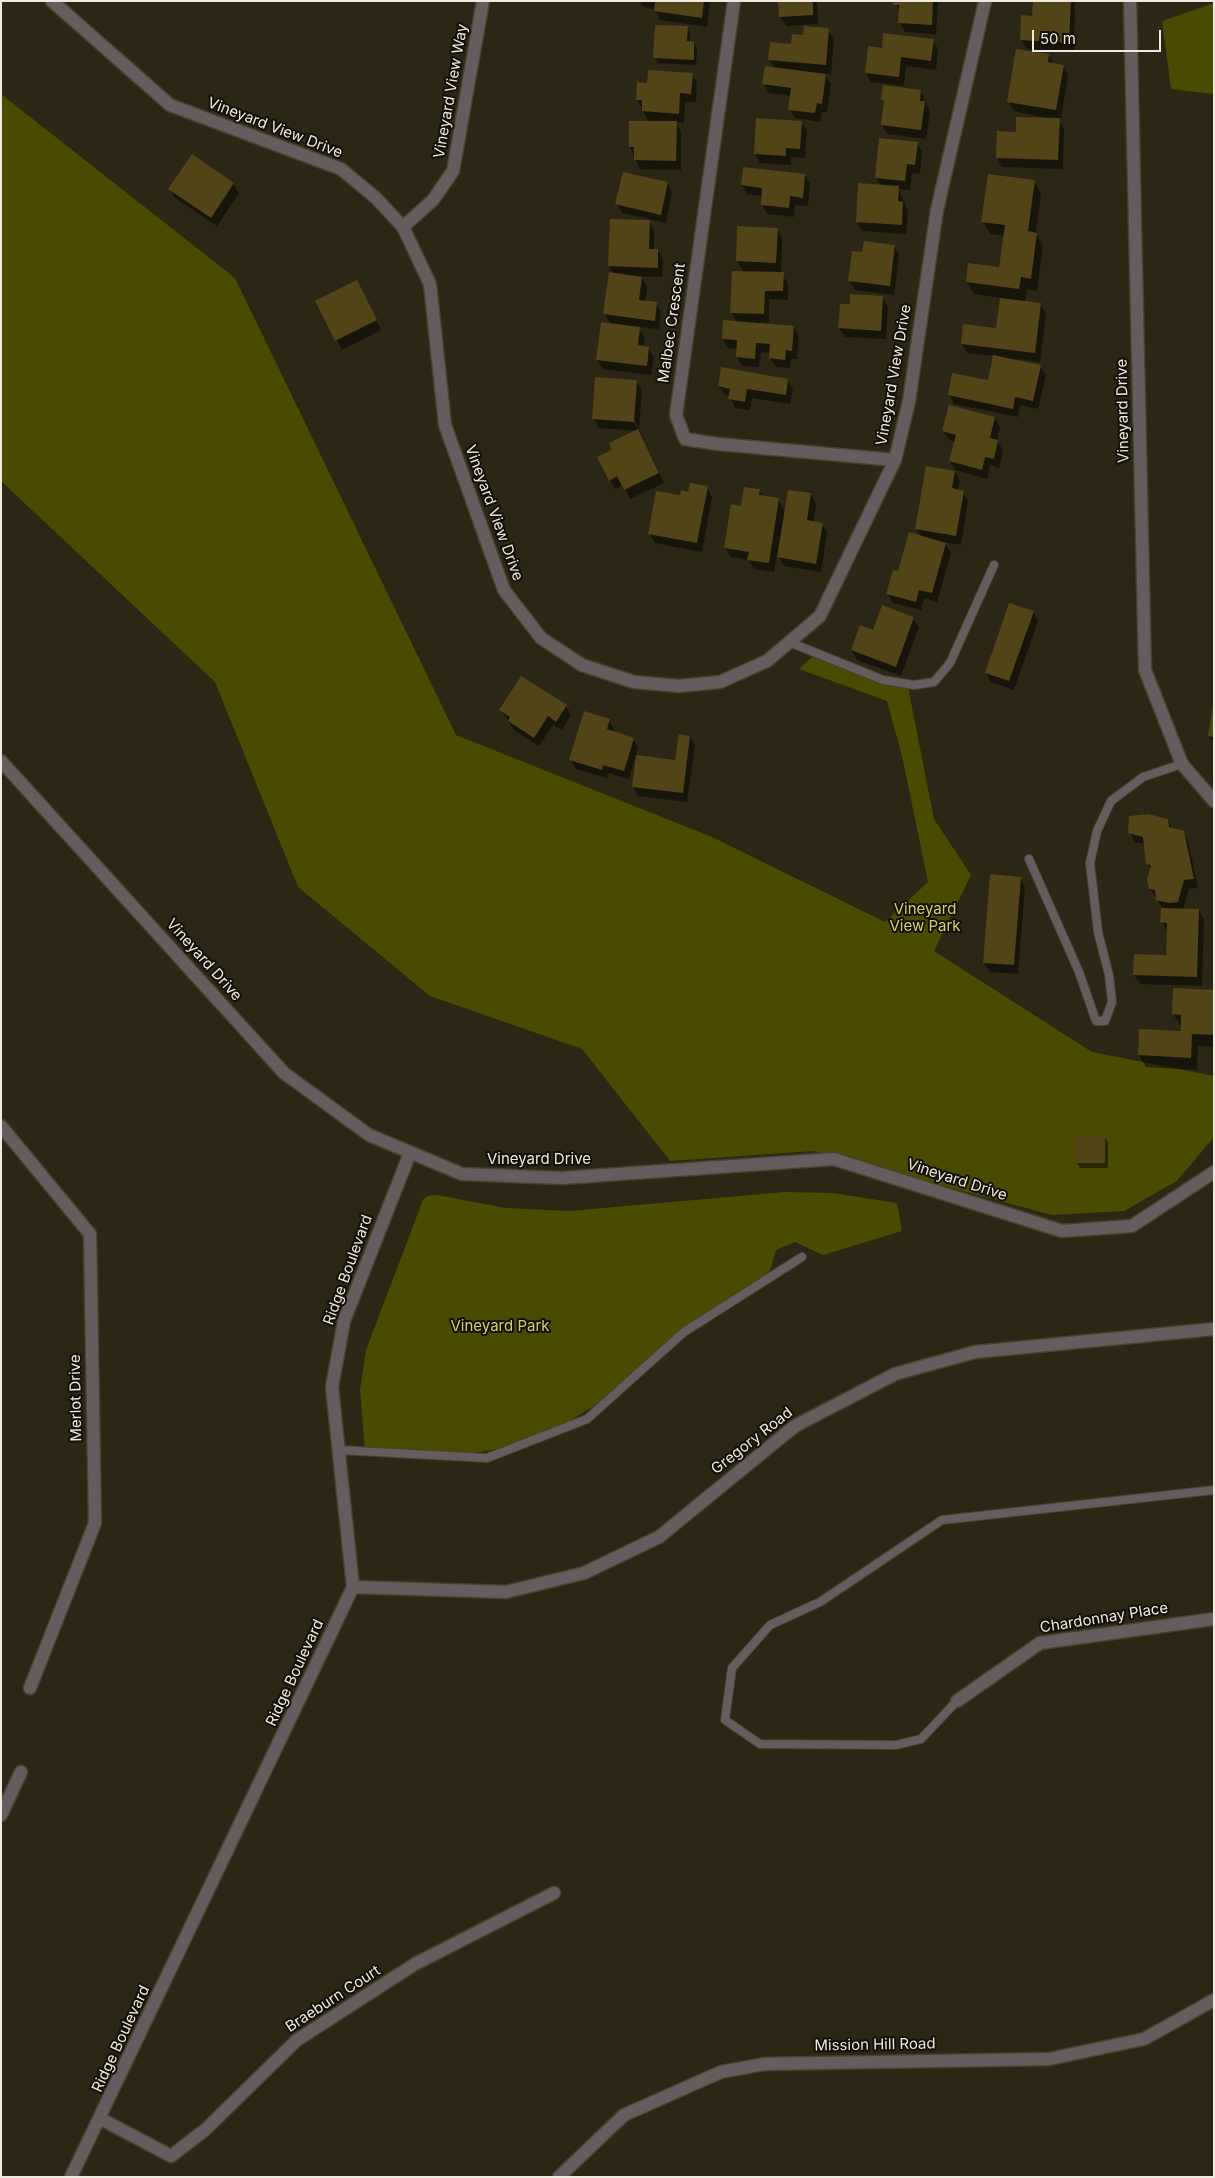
<!DOCTYPE html>
<style>
body{margin:0}
#map{position:relative;width:1215px;height:2178px;overflow:hidden;background:#2c2614;font-family:Inter,sans-serif}
canvas{display:block}
.frame{position:absolute;inset:0;border:2px solid #eeeadf;pointer-events:none}
.scale{position:absolute;left:1032px;top:30px;width:129px;height:22px;box-sizing:border-box;border:2px solid #eeeadf;border-top:0;padding-left:6px;font-size:15px;line-height:18px;white-space:nowrap;color:#eeeadf;-webkit-text-stroke:4px #120f08;paint-order:stroke}
</style>
<div id="map">
<canvas width="1215" height="2178"></canvas>
<div class="frame"></div>
<div class="scale">50 m</div>
</div>
<script>
const ctx = document.querySelector('canvas').getContext('2d');
ctx.lineJoin = 'round';
function fillPath(path, color) { ctx.fillStyle = color; ctx.fill(path, 'evenodd'); }
const shape = rows => new Path2D(rows.map(r => 'M' + r).join(''));
function strokePath(path, color, width, dash) { ctx.strokeStyle = color; ctx.lineWidth = width; ctx.lineCap = dash ? 'butt' : 'round'; ctx.setLineDash(dash || []); ctx.stroke(path); }
function drawText(font, color, halo, rows, align = 'center') {
  ctx.font = font + ' Inter,sans-serif'; ctx.lineWidth = 4; ctx.setLineDash([]); ctx.textBaseline = 'middle'; ctx.strokeStyle = halo; ctx.fillStyle = color; for (const [text, x, y, turn = 0] of rows) {
    ctx.save(); ctx.translate(x, y); ctx.rotate((+turn || 0) * Math.PI / 180); ctx.textAlign = isNaN(turn) ? turn : align; if (halo) ctx.strokeText(text, 0, 0); ctx.fillText(text, 0, 0); ctx.restore();
  }
}
const green = shape([
 [1214,3,1214,94,1171,89,1162,21],
 [1,94,235,278,456,735,712,837,885,922,928,882,902,756,887,701,799,669,812,657,881,683,908,687,934,819,971,875,934,951,1092,1052,1214,1076,1214,1137,1177,1181,1124,1211,1052,1215,814,1151,670,1161,582,1049,430,996,298,887,215,682,1,481],
 [785,1192,833,1193,897,1203,902,1231,823,1255,795,1242,776,1250,767,1280,677,1338,597,1404,553,1431,504,1448,479,1452,455,1455,365,1452,360,1390,366,1350,423,1200,427,1196,437,1195,506,1208,569,1211]
]);
const shadow = shape([
 [640,1,710,1,707,27,660,20,655,9,643,7],
 [780,1,817,1,818,24,786,26,780,16],
 [895,1,938,1,936,34,905,32,900,23,900,14],
 [1034,1,1075,1,1074,52,1027,49,1021,40,1022,17,1033,17],
 [687,27,690,33,690,43,694,43,697,49,696,65,658,63,655,57],
 [828,30,834,39,831,74,824,74,831,84,827,112,822,112,820,122,795,118,789,109,791,96,769,93,764,84,774,68,770,60,804,36],
 [933,40,938,49,936,70,906,66,904,86,871,82,866,73,883,49],
 [1048,55,1054,64,1063,66,1068,75,1061,119,1058,118,1064,129,1063,169,1002,167,997,158,1017,133,1056,120,1014,111,1009,102],
 [692,74,697,83,696,102,685,102,684,123,676,122,681,132,681,170,640,169,630,147,630,122,649,122,637,99,648,84],
 [921,91,930,112,926,139,888,134,882,125,885,105,882,100],
 [801,122,807,131,805,158,791,157,791,165,760,163,755,154],
 [917,143,922,152,920,174,912,173,910,190,899,189,908,212,906,234,862,231,857,221,881,186,876,178],
 [192,156,233,184,239,193,217,226,175,198,170,189],
 [805,175,810,184,808,206,795,205,794,217,767,214,762,204,763,196,747,194,742,185],
 [1034,181,1041,194,1036,233,1043,246,1037,291,1027,289,1025,303,1041,305,1046,314,1040,362,1018,359,1018,361,1040,366,1046,375,1038,409,1020,405,1018,417,954,404,949,394,989,382,994,356,967,353,962,344,997,330,1001,298,974,294,967,282,1000,269,1004,236,990,234,983,222],
 [667,183,672,192,666,223,622,213,617,204],
 [649,221,654,231,654,250,658,250,663,260,662,277,640,276,647,287,645,302,656,303,661,312,659,329,638,327,645,338,643,347,648,348,654,357,651,375,603,369,597,360,611,325,605,314,614,274,609,266],
 [777,229,782,238,781,274,788,283,788,300,769,299,769,323,761,322,761,324,794,327,799,337,797,359,791,359,790,368,776,367,770,358,771,353,761,352,759,367,742,366,737,357,738,349,728,348,723,339,737,322,732,313,744,272,737,261],
 [894,246,899,255,894,295,855,290,849,280,864,253],
 [362,291,381,330,342,350,317,302],
 [882,298,888,307,886,339,845,337,839,328,851,305],
 [787,380,793,389,790,404,752,398,750,410,735,408,730,396,725,395,719,386],
 [636,381,642,390,639,428,632,416,630,417,639,430,664,483,630,499,623,485,615,489,610,480,613,451,638,431,599,428,594,419],
 [995,418,1000,428,997,441,1003,450,999,468,990,465,987,479,955,470,950,461,955,442,949,440,943,431],
 [954,472,960,481,958,491,963,492,968,501,961,545,944,542,951,553,937,602,924,598,921,610,893,603,888,594,921,537,916,529],
 [707,487,712,497,702,552,655,543,650,534,681,496],
 [759,490,763,497,778,500,785,512,810,494,816,504,813,522,822,524,827,533,821,572,784,566,777,554,774,572,754,569,749,560,731,557,725,548,742,508],
 [1033,612,1038,621,1014,690,991,682,986,673],
 [913,618,919,627,901,676,857,660,852,650,873,632],
 [566,706,571,715,562,730,553,725,539,746,514,730,501,710],
 [1214,707,1214,744,1209,736],
 [609,720,614,729,613,733,633,739,638,748,629,779,608,773,607,778,576,769,570,759],
 [690,737,695,746,687,802,638,796,633,786,676,761],
 [1167,820,1172,829,1183,832,1188,841,1198,888,1189,889,1183,910,1199,910,1204,920,1202,986,1140,984,1134,975,1167,957,1167,931,1162,922,1162,908,1150,888,1151,871,1147,863,1145,844,1135,842,1130,832],
 [1020,878,1025,887,1018,974,990,972,984,963],
 [1214,991,1214,1047,1198,1046,1197,1070,1146,1067,1139,1055,1182,1032,1182,1027,1173,1014],
 [1104,1136,1108,1142,1108,1168,1080,1168,1076,1162]
]);
const building = shape([
 [655,1,704,1,702,18,654,11],
 [778,1,813,1,813,15,779,17],
 [893,1,933,1,932,25,898,23,899,5,893,5],
 [1033,1,1071,1,1069,43,1020,40,1021,15,1032,16],
 [655,25,688,26,687,41,694,42,694,60,653,58],
 [804,26,829,28,826,65,768,60,770,42,791,44,792,34,803,35],
 [883,33,934,39,931,61,901,57,899,77,865,73,868,46,882,48],
 [1016,49,1049,54,1048,62,1064,65,1056,110,1007,102],
 [765,66,826,74,822,104,817,103,815,113,788,110,791,88,762,84],
 [648,70,693,73,691,94,680,93,679,114,642,111,642,100,636,100,637,82,647,83],
 [883,85,921,90,920,101,925,101,921,130,881,125,884,101,881,100],
 [1016,117,1060,118,1058,160,996,158,997,131,1016,132],
 [756,118,802,121,800,149,786,148,786,156,754,154],
 [629,121,677,121,676,161,634,160,634,147,629,147],
 [879,138,918,142,915,165,907,164,905,181,875,178],
 [192,154,234,183,211,218,168,189],
 [743,167,805,174,803,198,790,196,789,208,761,205,762,188,741,185],
 [623,172,668,182,661,215,615,204],
 [988,174,1035,180,1028,231,1037,233,1031,279,1021,277,1019,289,966,282,968,263,999,267,1005,225,981,222],
 [858,183,899,186,898,201,903,202,902,225,856,222],
 [610,219,650,220,649,249,658,249,658,268,608,266],
 [737,226,778,228,776,263,736,261],
 [864,241,895,245,890,286,848,281,852,251,862,252],
 [732,271,784,272,783,291,765,291,764,314,730,313],
 [609,272,642,277,639,300,657,302,655,321,603,314],
 [357,280,377,320,335,341,315,301],
 [850,294,883,296,881,331,838,328,840,304,850,304],
 [1000,298,1041,303,1035,353,961,344,963,324,996,328],
 [723,320,794,326,792,351,786,350,785,360,769,358,770,344,756,343,755,359,736,357,737,340,722,339],
 [601,322,640,327,638,345,649,347,647,366,596,360],
 [993,355,1041,365,1033,401,1015,397,1013,409,948,395,952,373,988,380],
 [721,367,788,379,786,395,747,389,745,402,728,399,730,389,718,386],
 [595,377,637,380,634,422,592,419],
 [949,405,995,417,990,438,998,440,994,459,985,457,982,470,949,461,956,435,942,431],
 [638,429,659,473,624,490,617,476,609,481,597,457,612,450,609,443],
 [926,466,955,471,952,488,964,491,956,536,915,529],
 [690,483,708,486,697,543,648,534,656,491,680,495,681,490,688,492],
 [744,487,760,489,759,495,779,498,769,563,747,560,749,552,724,548,731,504,741,506],
 [788,490,811,493,807,520,823,523,816,564,777,557],
 [909,532,946,543,932,593,919,590,916,602,886,594,893,570,898,571],
 [1009,603,1034,611,1009,681,985,673],
 [882,605,914,617,896,667,851,650,860,625,873,630],
 [521,676,567,705,556,722,548,716,534,738,508,721,510,717,499,710],
 [1213,706,1214,706,1214,737,1208,736],
 [584,711,610,719,607,729,634,738,624,771,603,765,602,770,569,760],
 [679,734,690,736,683,793,632,787,636,755,675,760],
 [1148,814,1168,819,1169,827,1184,831,1194,879,1184,880,1178,902,1169,903,1156,900,1155,890,1149,889,1147,880,1151,865,1146,864,1143,837,1128,833,1129,816],
 [990,874,1021,877,1014,965,983,963],
 [1161,908,1199,909,1197,977,1133,975,1134,954,1166,955,1167,923,1160,922],
 [1173,988,1214,990,1214,1035,1192,1034,1191,1058,1138,1055,1139,1029,1181,1031,1181,1015,1172,1014],
 [1075,1135,1105,1135,1105,1163,1075,1163]
]);
const lane = shape([
 [789,642,883,680,914,685,934,682,950,663,994,565],
 [1029,859,1079,972,1096,1021,1105,1021,1112,1002,1109,975,1098,932,1090,863,1097,831,1111,801,1143,777,1182,764],
 [339,1450,487,1458,587,1419,684,1332,802,1257],
 [957,1701,921,1739,896,1745,760,1744,725,1720,732,1668,770,1625,820,1602,942,1520,1214,1490]
]);
const street = shape([
 [52,1,170,105,341,169,376,198,403,227,430,284,445,425,504,590,541,638,582,665,634,682,679,686,720,682,767,661,820,616,895,460,909,401,937,210,985,1],
 [734,1,676,415,685,439,718,444,895,460],
 [1130,1,1145,670,1182,764,1214,801],
 [403,227,433,200,453,171,483,1],
 [1,761,284,1073,369,1135,462,1174,562,1178,834,1159,1062,1231,1132,1226,1214,1172],
 [1,1126,90,1234,95,1523,30,1688],
 [353,1587,506,1592,584,1573,659,1537,795,1426,895,1374,975,1352,1214,1329],
 [957,1701,1040,1643,1214,1619],
 [1,1815,21,1772],
 [101,2119,171,2156,205,2130,297,2040,415,1964,554,1893],
 [71,2177,353,1587,332,1387,344,1321,410,1153],
 [559,2177,624,2115,721,2072,764,2064,1049,2059,1144,2039,1214,2000]
]);
const streetNames = [
 ["Vineyard View Way",451,91,-80],
 ["Vineyard View Drive",275,128,21],
 ["Malbec Crescent",672,323,-82],
 ["Vineyard View Drive",894,375,-80],
 ["Vineyard Drive",1123,411,-91],
 ["Vineyard View Drive",494,513,70],
 ["Vineyard Drive",204,960,48],
 ["Vineyard Drive",539,1159],
 ["Vineyard Drive",957,1180,18],
 ["Ridge Boulevard",348,1270,-70],
 ["Merlot Drive",76,1398,-91],
 ["Gregory Road",752,1441,-38],
 ["Chardonnay Place",1104,1618,-9],
 ["Ridge Boulevard",295,1673,-65],
 ["Braeburn Court",333,1999,-33],
 ["Ridge Boulevard",121,2039,-65],
 ["Mission Hill Road",875,2045,-1]
];
const parkNames = [
 ["Vineyard",925,909],
 ["View Park",925,926],
 ["Vineyard Park",500,1326]
];
fillPath(green, '#4a4b01');
fillPath(shadow, '#0007');
fillPath(building, '#524417');
strokePath(lane, '#474130', 10);
strokePath(street, '#474130', 15);
strokePath(lane, '#665c5d', 8);
strokePath(street, '#665c5d', 12);
drawText('15px', '#eeeadf', '#120f08', streetNames);
drawText('15px', '#d0d461', '#120f08', parkNames);
</script>
